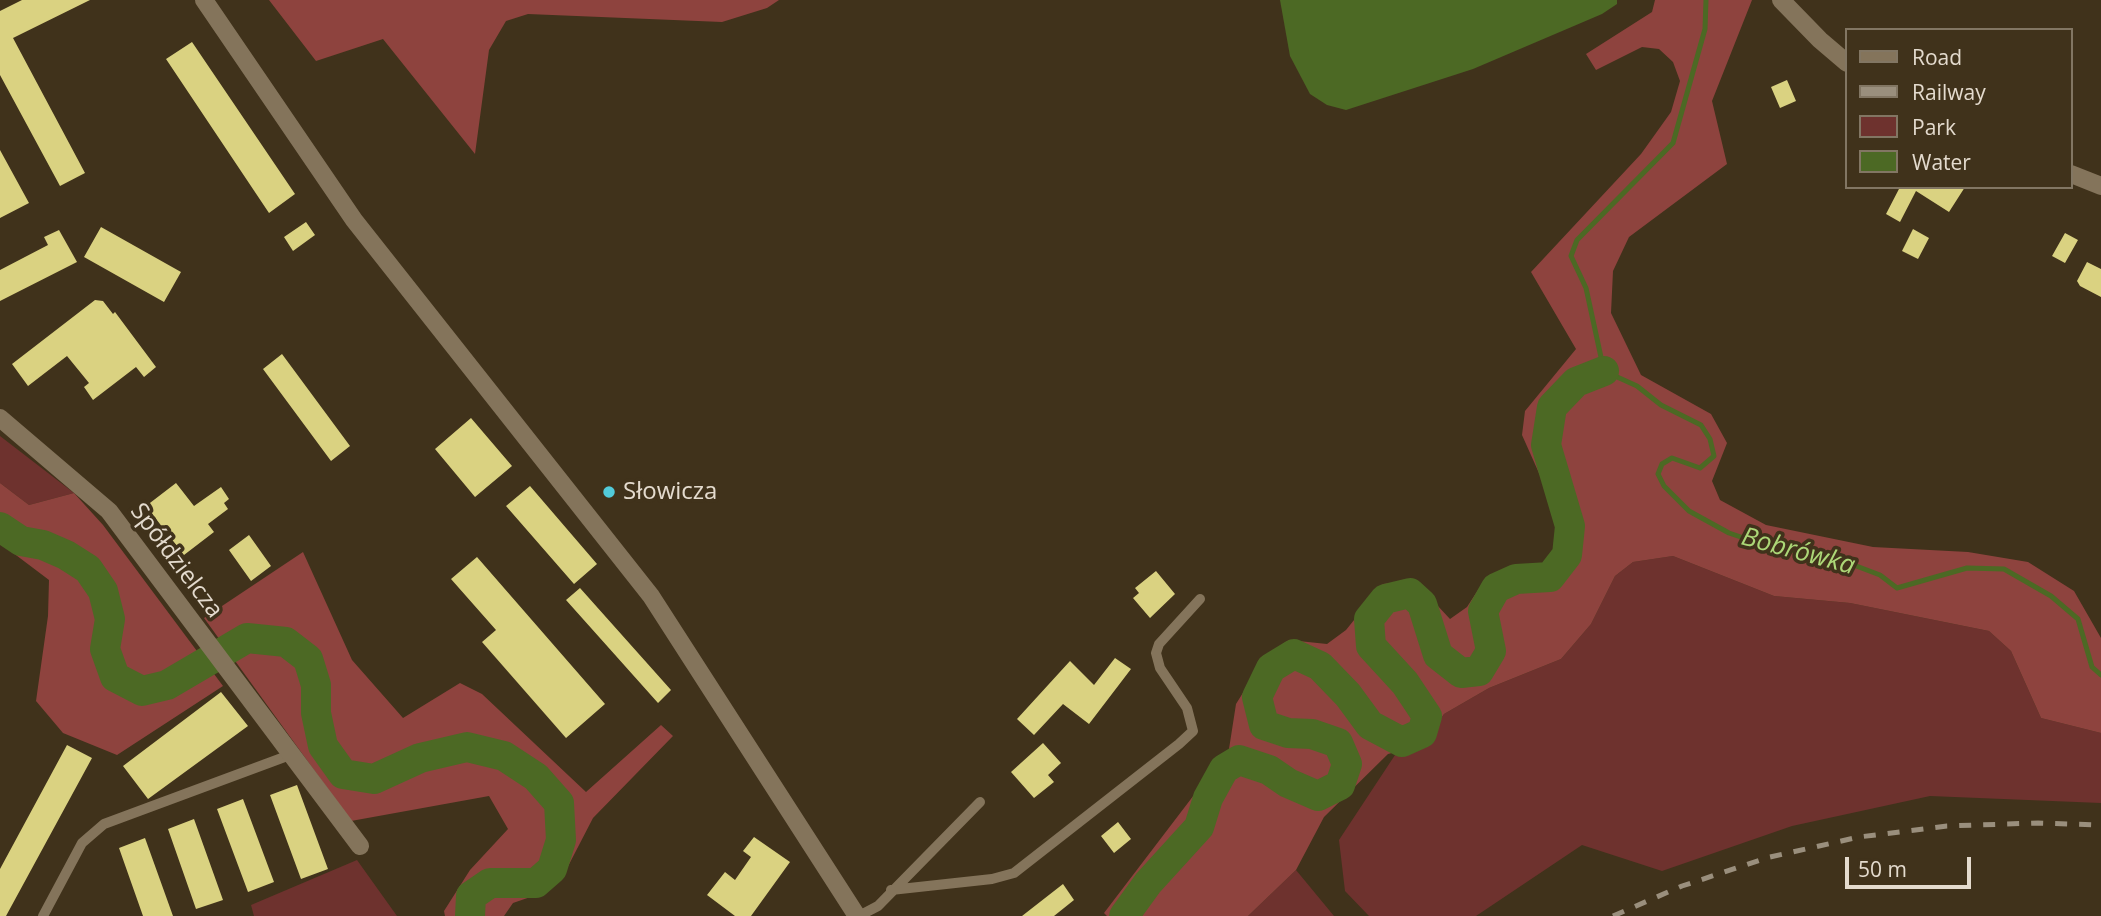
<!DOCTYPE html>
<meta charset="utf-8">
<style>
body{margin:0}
#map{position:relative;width:2101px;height:916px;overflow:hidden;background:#40321b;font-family:"Open Sans",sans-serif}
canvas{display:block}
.legend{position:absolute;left:1845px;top:28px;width:228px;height:161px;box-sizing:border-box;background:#40321b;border:2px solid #827663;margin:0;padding:9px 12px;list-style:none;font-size:21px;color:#e4dbce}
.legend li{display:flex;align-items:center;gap:14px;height:35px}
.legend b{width:35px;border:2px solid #827663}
.scale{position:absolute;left:1845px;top:857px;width:126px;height:32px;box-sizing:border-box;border:4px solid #e4dbce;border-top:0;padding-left:9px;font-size:21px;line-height:24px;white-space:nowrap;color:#e4dbce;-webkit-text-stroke:5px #40321b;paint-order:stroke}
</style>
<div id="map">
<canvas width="2101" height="916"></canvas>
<ul class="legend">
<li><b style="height:9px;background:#84745b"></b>Road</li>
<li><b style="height:9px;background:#9a8f7d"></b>Railway</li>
<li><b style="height:19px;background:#6e322e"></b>Park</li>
<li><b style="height:19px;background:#4c6924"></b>Water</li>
</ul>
<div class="scale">50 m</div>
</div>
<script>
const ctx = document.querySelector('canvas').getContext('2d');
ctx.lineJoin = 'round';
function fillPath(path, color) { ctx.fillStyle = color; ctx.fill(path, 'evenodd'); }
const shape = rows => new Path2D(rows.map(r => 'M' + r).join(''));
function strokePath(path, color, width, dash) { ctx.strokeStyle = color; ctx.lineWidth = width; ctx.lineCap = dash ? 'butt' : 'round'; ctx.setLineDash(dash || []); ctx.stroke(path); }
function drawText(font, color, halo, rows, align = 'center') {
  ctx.font = font + ' "Open Sans",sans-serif'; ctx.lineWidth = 7; ctx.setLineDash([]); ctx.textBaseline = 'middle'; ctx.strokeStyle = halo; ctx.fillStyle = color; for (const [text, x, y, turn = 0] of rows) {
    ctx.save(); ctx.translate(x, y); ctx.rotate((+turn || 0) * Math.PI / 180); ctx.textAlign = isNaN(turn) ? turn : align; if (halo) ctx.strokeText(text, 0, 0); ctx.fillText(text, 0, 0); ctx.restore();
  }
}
const green = shape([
 [0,436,74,493,29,505,0,483],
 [1673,556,1774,596,1850,603,1989,631,2011,651,2041,718,2101,733,2101,803,1930,796,1792,826,1662,871,1582,845,1476,916,1369,916,1345,891,1339,840,1397,752,1423,745,1444,714,1489,688,1561,659,1591,624,1615,576,1633,562],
 [357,860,397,916,254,916,251,905],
 [1296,870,1334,916,1248,916]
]);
const forest = shape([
 [269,0,779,0,767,8,722,22,528,14,506,21,489,50,475,154,383,39,316,61],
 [1655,0,1752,0,1712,101,1727,164,1629,237,1613,271,1611,313,1641,375,1711,414,1727,443,1712,481,1720,500,1766,525,1873,547,1968,552,2028,562,2074,591,2101,638,2101,733,2041,718,2011,651,1989,631,1850,603,1774,596,1673,556,1633,562,1615,576,1591,624,1561,659,1489,688,1444,714,1423,745,1388,754,1324,817,1296,870,1248,916,1107,916,1104,913,1229,749,1236,704,1267,654,1289,640,1327,644,1346,630,1383,584,1404,582,1423,590,1450,619,1467,607,1480,587,1501,574,1544,569,1557,551,1563,527,1522,435,1525,411,1576,349,1531,272,1641,154,1671,112,1680,81,1673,62,1659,49,1642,47,1596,70,1586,54,1652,12],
 [0,483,29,505,74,493,103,525,223,686,117,755,63,733,36,701,48,616,49,580,0,543],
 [303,552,352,660,403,718,460,683,482,694,586,792,661,725,673,736,593,818,563,876,542,893,513,903,504,916,445,916,444,911,470,870,508,829,489,796,351,821,204,618]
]);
const water = shape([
 [1280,0,1617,0,1617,4,1602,14,1473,69,1346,110,1327,105,1310,94,1290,56]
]);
const stream = shape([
 [1706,0,1705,29,1673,143,1577,240,1571,256,1586,288,1604,371,1637,386,1661,405,1701,425,1710,439,1714,456,1700,468,1672,458,1662,464,1658,474,1664,486,1689,511,1729,533,1776,549,1822,553,1880,575,1897,588,1967,568,2004,569,2051,596,2078,619,2092,667,2101,675]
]);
const river = shape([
 [0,527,21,541,43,545,66,555,88,569,103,591,110,619,105,649,115,677,142,691,167,685,247,638,286,642,308,659,316,685,316,713,323,746,343,774,374,779,420,758,467,747,504,756,536,777,559,803,561,840,552,869,536,883,490,883,471,896,470,916],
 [1124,916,1148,883,1199,827,1208,798,1224,769,1239,760,1269,770,1288,783,1318,796,1340,785,1347,764,1338,743,1312,734,1288,733,1264,725,1257,697,1271,668,1294,654,1320,666,1348,695,1370,725,1402,742,1422,733,1427,716,1405,683,1371,646,1369,619,1385,599,1410,593,1422,604,1438,655,1461,673,1479,671,1491,651,1483,611,1496,588,1516,579,1550,577,1567,555,1570,526,1546,445,1552,407,1576,382,1604,371]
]);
const building = shape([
 [22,0,90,0,13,38,85,173,60,186,0,75,0,11],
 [192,42,295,194,269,213,166,59],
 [1787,80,1796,101,1780,108,1771,87],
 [0,150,29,203,0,218],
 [1900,187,1965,187,1949,212,1916,191,1900,222,1886,214],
 [306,222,315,235,293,251,284,237],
 [101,227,181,272,164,302,84,257],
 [1913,229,1929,238,1918,259,1902,251],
 [59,230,77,262,0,301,0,270,48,245,44,237],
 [2065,233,2078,240,2065,263,2052,256],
 [2087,262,2101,269,2101,297,2080,286,2077,281],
 [95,300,103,301,113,314,115,312,156,367,144,377,136,367,93,400,84,387,89,383,67,356,28,386,12,364],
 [282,354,350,446,331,461,263,369],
 [471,418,512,466,475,497,435,449],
 [176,483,194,506,221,487,229,499,224,503,228,509,208,524,214,532,184,555,146,506],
 [530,486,597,564,574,584,506,506],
 [249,535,271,566,251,581,229,550],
 [477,557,605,704,566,738,482,642,496,630,451,579],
 [1156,571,1175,594,1150,618,1133,598,1139,593,1135,588],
 [580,588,671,690,658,703,566,600],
 [1115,658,1131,669,1089,724,1063,704,1034,735,1017,719,1070,661,1094,685],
 [221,692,248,726,148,799,123,766],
 [1043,743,1061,763,1048,775,1054,782,1034,798,1011,772],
 [67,745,92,758,6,916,0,916,0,869],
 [297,785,328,869,301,879,270,795],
 [243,799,274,882,248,892,217,809],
 [194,819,223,900,196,909,168,829],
 [1118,822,1131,839,1114,853,1101,836],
 [754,837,790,862,751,916,735,916,707,895,725,872,735,880,751,857,743,851],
 [145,838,173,916,143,916,119,848],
 [1063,884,1074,900,1054,916,1022,916]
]);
const service = shape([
 [891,890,992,879,1014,873,1179,744,1193,731,1187,708,1160,668,1156,653,1159,644,1200,599],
 [43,916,82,843,104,824,290,755],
 [859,916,878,906,980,802]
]);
const minor = shape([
 [1781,0,1820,40,1847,63],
 [2071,174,2101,186],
 [0,418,109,511,360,846]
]);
const tertiary = shape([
 [204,0,354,220,651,596,857,916]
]);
const rail = shape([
 [1613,916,1682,886,1770,857,1859,837,1947,826,2038,823,2101,825]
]);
const markers = [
 [609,492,7,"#52cbda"]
];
const poiNames = [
 ["Słowicza",623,492]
];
const streetNames = [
 ["Spółdzielcza",176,561,53]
];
const waterNames = [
 ["Bobrówka",1798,552,15]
];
fillPath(green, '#6e322e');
fillPath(forest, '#8e433e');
fillPath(water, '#4c6924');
strokePath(stream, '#4c6924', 5);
strokePath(river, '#4c6924', 30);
fillPath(building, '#dad281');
strokePath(service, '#84745b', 10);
strokePath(minor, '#84745b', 18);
strokePath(tertiary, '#84745b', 18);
strokePath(rail, '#9a8f7d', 5, [12, 12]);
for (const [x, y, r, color] of markers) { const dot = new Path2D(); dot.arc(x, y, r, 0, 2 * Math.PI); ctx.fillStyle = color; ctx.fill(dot); strokePath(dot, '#40321b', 2.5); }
drawText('24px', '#e4dbce', '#40321b', poiNames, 'left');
drawText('24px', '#e4dbce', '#40321b', streetNames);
drawText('italic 26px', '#acd777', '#40321b', waterNames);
</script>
